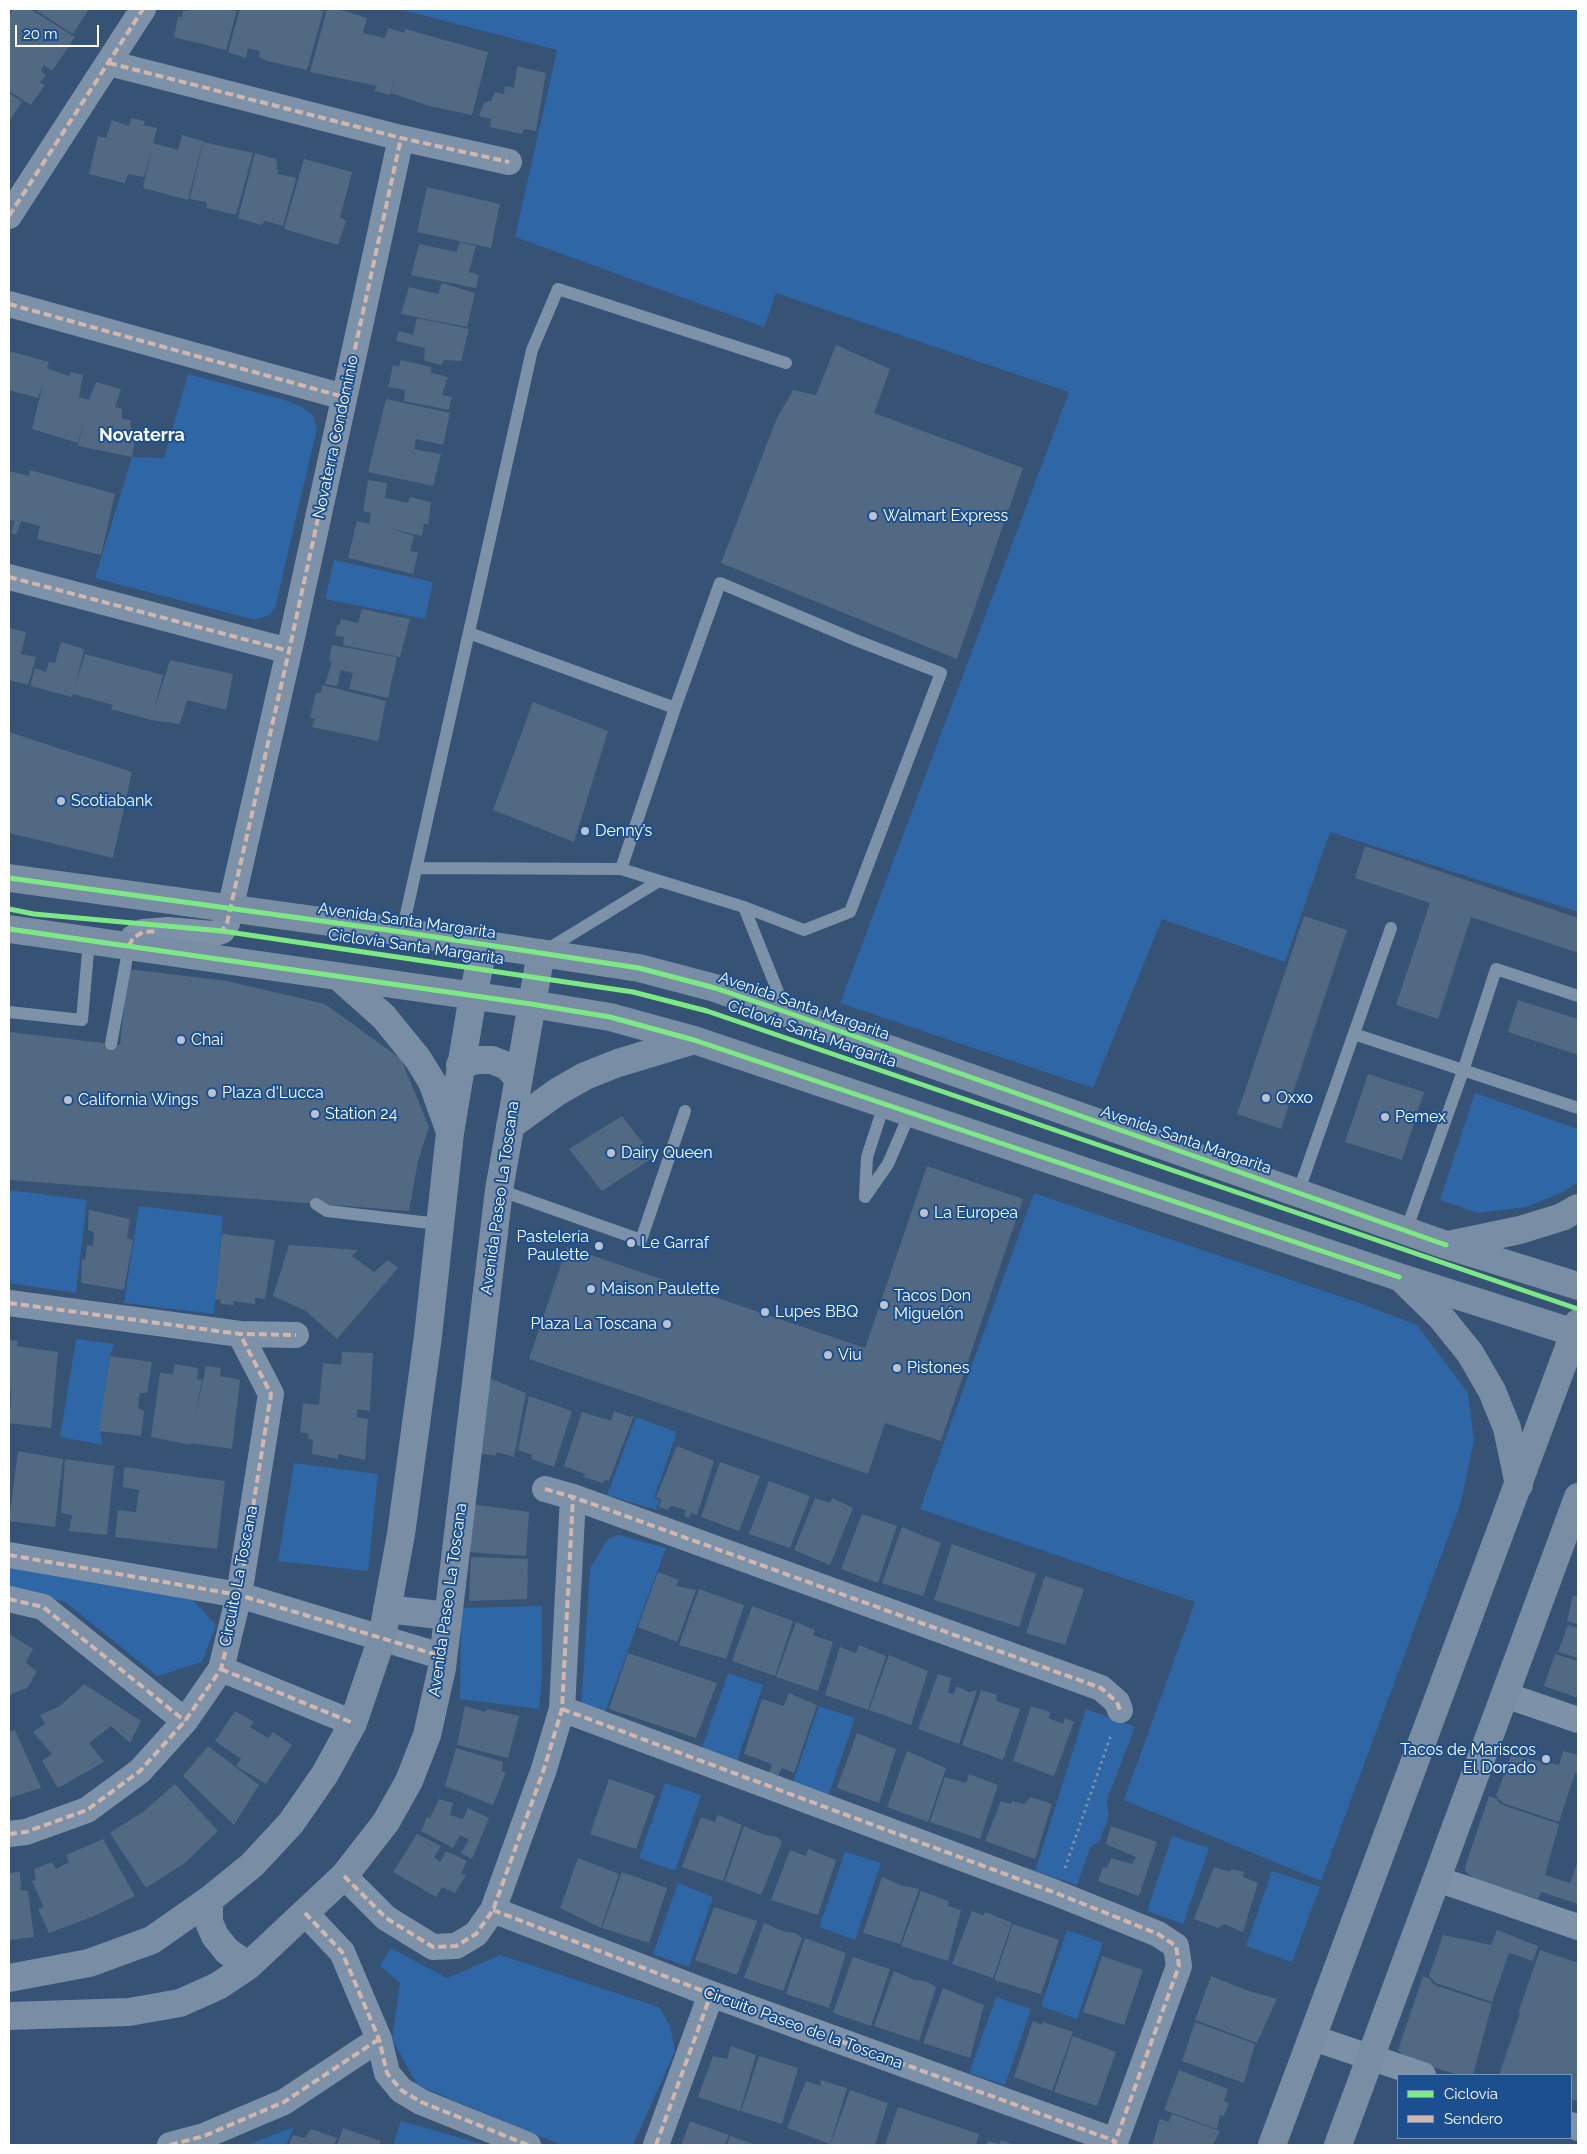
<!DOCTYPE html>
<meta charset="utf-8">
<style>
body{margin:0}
#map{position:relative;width:1587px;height:2154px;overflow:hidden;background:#365274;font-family:Raleway,sans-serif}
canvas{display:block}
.frame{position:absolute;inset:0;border:10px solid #fff;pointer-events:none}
.legend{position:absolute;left:1397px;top:2074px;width:175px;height:65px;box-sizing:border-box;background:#1b4f8f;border:1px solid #7695bc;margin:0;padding:6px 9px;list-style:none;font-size:15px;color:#fff}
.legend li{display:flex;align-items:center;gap:10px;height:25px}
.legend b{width:25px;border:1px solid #7695bc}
.scale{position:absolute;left:15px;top:25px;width:84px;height:22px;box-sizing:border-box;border:2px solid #fff;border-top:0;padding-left:6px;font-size:15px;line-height:18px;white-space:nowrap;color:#fff;-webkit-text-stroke:4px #1b4f8f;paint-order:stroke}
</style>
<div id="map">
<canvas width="1587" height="2154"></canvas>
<div class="frame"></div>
<ul class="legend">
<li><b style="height:6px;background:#7ce984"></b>Ciclovía</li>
<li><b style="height:6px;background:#d1b7ad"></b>Sendero</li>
</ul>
<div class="scale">20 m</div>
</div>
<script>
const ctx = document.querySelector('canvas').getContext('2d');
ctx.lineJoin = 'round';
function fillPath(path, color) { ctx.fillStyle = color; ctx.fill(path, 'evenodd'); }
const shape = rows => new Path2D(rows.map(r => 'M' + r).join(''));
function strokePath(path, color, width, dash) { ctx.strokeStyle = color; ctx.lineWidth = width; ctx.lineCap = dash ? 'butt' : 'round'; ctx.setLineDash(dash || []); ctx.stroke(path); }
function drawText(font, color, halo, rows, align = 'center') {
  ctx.font = font + ' Raleway,sans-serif'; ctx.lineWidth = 4; ctx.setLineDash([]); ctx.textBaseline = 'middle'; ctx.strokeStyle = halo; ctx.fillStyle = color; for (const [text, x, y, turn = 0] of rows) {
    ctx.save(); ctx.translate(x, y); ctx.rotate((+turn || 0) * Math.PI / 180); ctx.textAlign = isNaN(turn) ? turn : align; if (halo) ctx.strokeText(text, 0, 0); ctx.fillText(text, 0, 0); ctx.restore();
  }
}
const green = shape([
 [399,9,1578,9,1578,912,1330,832,1285,962,1162,919,1093,1088,840,1003,1069,392,776,293,764,327,515,237,557,50],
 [188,374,285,400,302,407,313,415,317,428,275,608,269,615,255,620,95,578,132,457,164,458],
 [334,560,433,582,425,619,325,599],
 [1475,1093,1578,1129,1578,1182,1561,1193,1526,1207,1478,1213,1440,1200],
 [9,1190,87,1200,76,1293,9,1283],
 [1034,1193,1362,1304,1417,1325,1468,1393,1474,1440,1461,1502,1321,1881,1124,1800,1195,1602,920,1509],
 [139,1206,223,1216,214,1314,124,1303],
 [76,1339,114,1344,110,1356,100,1431,103,1445,60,1437],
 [636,1417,677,1432,654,1498,659,1500,656,1510,607,1495],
 [294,1463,378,1474,368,1571,278,1561],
 [619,1535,666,1548,604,1715,581,1709,590,1568,608,1539],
 [9,1568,193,1600,216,1625,202,1662,157,1676,65,1602,9,1588],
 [542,1606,542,1679,539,1709,460,1699,461,1608],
 [728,1673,763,1685,737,1761,702,1748],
 [819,1706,855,1718,829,1794,793,1782],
 [1086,1709,1135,1727,1107,1800,1109,1816,1100,1840,1090,1848,1077,1885,1035,1871],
 [665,1783,701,1795,675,1871,639,1858],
 [1172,1836,1209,1848,1183,1924,1147,1911],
 [845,1852,881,1863,855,1940,819,1927],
 [1272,1871,1320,1887,1292,1962,1246,1946],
 [678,1883,713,1897,689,1967,653,1954],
 [1067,1930,1103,1943,1077,2019,1041,2006],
 [391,1948,447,1978,500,1955,659,2007,670,2025,675,2051,633,2145,561,2145,417,2085,392,2039,400,1983,380,1966],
 [996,1997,1031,2009,1005,2085,969,2073],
 [401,2121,485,2145,393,2145],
 [294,2127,286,2145,247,2145]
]);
const building = shape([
 [13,9,30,9,75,37,52,71,44,65,41,71,46,75,40,82,45,85,31,105,9,91,9,15],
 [34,9,89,9,73,34],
 [188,9,237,9,226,50,174,37,178,17,182,17,183,10,188,11],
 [240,9,324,9,307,70,267,61,259,57,260,51,248,48,246,58,228,52],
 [327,9,338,9,367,18,363,33,385,38,388,28,405,33,405,29,488,52,472,115,429,106,391,93,397,69,390,95,374,91,377,86,310,72],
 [517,66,546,73,536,131,524,129,522,134,490,127,491,119,479,116,484,103,492,100,495,92,504,94,505,86,514,88],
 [9,93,22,102,10,120,9,119],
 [131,118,145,121,144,125,157,128,153,143,178,150,182,135,203,141,188,200,143,188,152,147,144,177,128,174,125,183,89,174,98,136,106,138,112,120,129,126],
 [203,142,253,153,236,215,207,208,206,202,190,199],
 [255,153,276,159,278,174,296,178,283,226,265,221,261,225,238,218],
 [304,159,352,172,340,217,346,221,338,245,284,229],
 [427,187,500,204,491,248,417,232],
 [460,242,476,246,469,272,479,275,476,288,411,275,419,244,456,252],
 [442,283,475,293,467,327,401,314,409,287,438,294],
 [417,318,469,329,461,361,444,360,441,365,424,360,425,348,396,341,399,331,413,335],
 [836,345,890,369,874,413,1023,468,957,659,721,563,776,420,793,390,816,395],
 [9,351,49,362,47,368,69,376,71,372,83,375,79,397,89,400,96,382,121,389,115,407,122,409,122,419,130,420,131,427,136,433,132,457,78,446,85,417,78,443,32,429,44,380,38,398,9,390],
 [401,360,431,367,431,373,448,377,442,395,452,397,449,410,404,401,405,390,388,387,393,365,399,367],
 [386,399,450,413,443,445,416,439,414,449,441,454,433,486,368,472],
 [30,470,115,494,101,555,37,539,40,526,21,521,16,535,11,533,15,521,9,520,9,471,29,476],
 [368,480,387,483,385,498,408,503,410,497,431,502,428,525,424,523,422,536,387,528,414,536,410,551,418,552,413,574,348,558,357,521,369,524,371,513,363,511],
 [362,609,410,619,400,657,343,645,344,637,335,636,337,625,340,625,341,619,358,623],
 [9,628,26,632,21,654,36,657,28,685,9,680],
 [61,642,84,649,75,686,85,654,163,675,154,710,170,660,233,674,226,710,187,700,180,724,151,720,111,709,113,705,73,694,72,697,30,686,35,668,46,672,49,662,55,663],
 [332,645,397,657,388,698,349,689,353,673,341,670,337,686,325,684,332,662,329,661],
 [322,685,386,701,378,741,312,727,315,719,310,717,316,693,321,693],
 [533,702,608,731,574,842,493,810],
 [9,732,132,772,113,858,9,833],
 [1365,846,1578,918,1578,953,1471,917,1438,1019,1396,1005,1430,903,1355,878],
 [1304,916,1347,930,1281,1129,1237,1114],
 [128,969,227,981,325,1004,401,1059,429,1127,418,1161,409,1211,9,1180,9,1032,120,1045],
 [1518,1000,1578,1019,1578,1055,1508,1032],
 [1368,1074,1424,1092,1402,1160,1345,1142],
 [622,1116,654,1157,602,1191,569,1149],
 [927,1166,1023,1199,941,1441,885,1423,868,1474,529,1359,567,1247,865,1348],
 [89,1210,130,1219,127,1238,133,1240,124,1290,81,1283,82,1259,85,1260,87,1245,93,1246,94,1232,88,1230],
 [222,1234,275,1240,265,1299,255,1298,255,1304,233,1301,234,1305,221,1304,220,1299,215,1300],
 [289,1245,358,1250,352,1256,374,1272,388,1260,398,1268,337,1339,306,1311,273,1296],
 [9,1340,18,1341,17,1346,58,1352,51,1428,9,1423,12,1386,9,1399],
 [342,1352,373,1353,370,1411,357,1409,357,1417,368,1419,365,1460,338,1454,338,1459,312,1454,313,1440,308,1439,309,1434,300,1432,303,1403,319,1405,323,1363,341,1365],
 [110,1356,152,1362,147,1393,140,1393,138,1408,144,1411,141,1436,99,1431],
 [175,1364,198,1368,197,1380,202,1379,195,1417,206,1366,221,1368,220,1376,240,1380,232,1449,191,1443,191,1445,151,1437,160,1373,173,1374],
 [489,1378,526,1393,514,1457,497,1452,496,1456,479,1453],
 [529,1396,572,1411,554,1467,531,1459,532,1455,518,1450],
 [614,1411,630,1417,634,1415,609,1481,605,1480,603,1483,584,1477,585,1474,564,1466,582,1412,611,1421],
 [677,1446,714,1461,697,1515,691,1513,689,1518,684,1516,686,1510,671,1506,668,1510,659,1507,661,1499,656,1497],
 [18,1451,63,1459,55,1527,9,1521],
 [65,1459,114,1466,107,1535,69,1531,72,1515,61,1513],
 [720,1462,760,1476,739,1531,701,1517],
 [124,1467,225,1481,217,1549,115,1537,118,1510,136,1512,139,1490,123,1487],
 [769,1481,810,1496,790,1548,749,1534],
 [815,1498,830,1503,832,1498,853,1508,830,1565,794,1550],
 [470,1504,529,1512,526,1556,467,1552],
 [862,1514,897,1526,878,1583,841,1569],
 [902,1527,941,1543,923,1596,882,1583],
 [952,1544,1036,1574,1019,1627,934,1600],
 [471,1557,528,1559,527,1599,469,1601],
 [658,1572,679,1580,676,1586,696,1590,677,1642,638,1627],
 [1045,1576,1084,1589,1065,1645,1026,1633],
 [699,1589,744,1605,726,1659,679,1645],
 [1573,1595,1578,1597,1578,1624,1567,1621],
 [752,1606,793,1621,775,1676,732,1661],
 [796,1622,815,1630,813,1635,833,1642,818,1691,776,1677],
 [1568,1625,1578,1628,1578,1658,1558,1652],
 [11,1635,33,1649,26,1662,37,1672,27,1688,9,1695,9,1638],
 [859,1645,886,1656,868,1710,825,1695,840,1647,856,1653],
 [628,1653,717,1683,696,1738,609,1709],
 [1555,1654,1578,1661,1578,1698,1544,1686],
 [889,1655,928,1671,911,1725,869,1710],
 [938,1674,951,1678,948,1693,954,1694,956,1686,969,1692,977,1690,959,1744,918,1729],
 [84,1684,141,1721,130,1743,111,1726,89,1743,104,1762,58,1788,42,1761,52,1754,33,1732,45,1724,40,1715,60,1706],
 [981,1690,997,1695,996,1701,1020,1709,1003,1760,962,1745],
 [789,1693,817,1705,794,1773,782,1768,778,1776,769,1773,772,1764,744,1754,762,1699,784,1706],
 [465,1706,485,1712,488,1709,519,1716,508,1758,457,1745],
 [1031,1706,1050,1712,1049,1718,1063,1724,1065,1718,1074,1722,1054,1776,1013,1761],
 [235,1711,254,1722,250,1727,268,1738,273,1732,292,1745,266,1784,236,1766,241,1759,215,1741],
 [15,1730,41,1788,9,1798,9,1732],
 [857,1733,896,1749,879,1803,837,1788],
 [208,1746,259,1785,234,1825,183,1776],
 [456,1748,503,1762,502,1771,506,1772,493,1805,445,1786],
 [907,1751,946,1768,928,1822,887,1807],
 [1563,1751,1578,1755,1578,1774,1575,1773,1559,1822,1503,1803,1496,1796,1511,1755,1559,1765],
 [969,1774,998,1785,980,1839,930,1822,945,1777,966,1783],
 [609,1779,655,1795,636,1849,590,1834],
 [175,1784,218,1831,185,1863,146,1888,110,1833,144,1811],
 [1489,1796,1497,1799,1499,1803,1505,1806,1559,1824,1545,1875,1570,1883,1578,1861,1578,1904,1541,1892,1538,1899,1474,1879,1468,1874,1465,1870,1467,1861],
 [1031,1797,1052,1804,1035,1859,985,1841,1001,1801,1011,1804,1012,1801,1024,1804],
 [439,1799,453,1803,450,1815,463,1819,468,1808,489,1818,472,1859,461,1853,469,1840,460,1835,453,1848,421,1831,427,1817,430,1818],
 [718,1815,742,1825,723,1881,682,1867,701,1817,715,1822],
 [744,1826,765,1835,777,1837,782,1842,761,1895,725,1881],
 [1111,1826,1157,1842,1139,1896,1098,1881,1103,1867,1107,1868,1111,1858,1132,1864,1136,1857,1106,1844],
 [417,1834,441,1846,434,1857,440,1862,446,1851,467,1861,461,1874,466,1875,455,1893,442,1887,436,1897,393,1872],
 [103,1839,135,1896,92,1917,49,1933,38,1909,44,1908,32,1881,36,1880,34,1869,52,1862,56,1869,69,1862,66,1855],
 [808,1849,836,1860,818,1915,771,1900,790,1850,806,1856],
 [578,1858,619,1874,601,1928,560,1908],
 [1214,1867,1230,1872,1232,1869,1244,1872,1243,1877,1258,1883,1243,1932,1224,1924,1218,1928,1194,1919],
 [20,1872,21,1890,28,1891,34,1937,9,1940,9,1873],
 [622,1872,667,1888,649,1943,602,1928],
 [882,1877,903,1886,919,1889,900,1944,863,1933],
 [921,1891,949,1901,948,1906,961,1910,948,1961,901,1946],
 [714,1907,757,1921,737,1975,695,1960],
 [972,1911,983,1915,986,1912,1012,1923,993,1978,952,1964],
 [764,1923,785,1932,796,1933,802,1938,783,1991,744,1978],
 [1013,1924,1059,1940,1041,1994,994,1980],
 [1497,1930,1538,1946,1533,1961,1509,1953,1492,2002,1436,1983,1429,1976,1443,1935,1491,1945],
 [805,1938,846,1953,829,2008,786,1994],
 [1540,1950,1578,1963,1578,2102,1571,2099,1571,2075,1499,2075,1520,2013,1518,2013],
 [1102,1956,1143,1970,1124,2025,1083,2012],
 [853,1957,890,1969,871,2026,833,2013],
 [894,1971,915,1980,926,1981,936,1987,919,2041,874,2026],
 [1211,1976,1246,1990,1277,1999,1257,2043,1195,2020],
 [1423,1976,1430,1979,1432,1983,1437,1986,1492,2004,1473,2075,1458,2075,1407,2059,1398,2050],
 [943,1988,984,2005,970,2058,923,2043],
 [1033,2021,1042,2025,1043,2022,1073,2032,1052,2091,1014,2077],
 [1195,2022,1255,2044,1244,2083,1182,2061],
 [1073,2036,1116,2052,1097,2106,1054,2092],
 [731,2046,756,2055,740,2111,698,2097,713,2056,727,2059],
 [759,2056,798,2068,782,2124,741,2111],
 [1179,2070,1228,2089,1224,2101,1229,2103,1224,2116,1220,2115,1217,2129,1164,2110],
 [821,2080,847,2088,830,2144,787,2128,806,2081,820,2086],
 [850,2090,888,2103,875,2145,830,2145],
 [898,2107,979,2134,976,2145,885,2145],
 [1172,2114,1220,2131,1213,2145,1152,2145,1160,2119,1169,2122],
 [690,2121,729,2135,725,2145,681,2145],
 [343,2128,381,2141,379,2145,337,2145],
 [311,2129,337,2138,334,2145,289,2145,293,2135,305,2138],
 [730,2136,756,2145,727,2145],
 [1001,2140,1015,2145,986,2145,988,2141,1000,2144]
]);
const path = shape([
 [1065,1868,1111,1735]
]);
const lane = shape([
 [469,633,675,708],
 [416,868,621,869,744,907,804,930,850,912,941,673,858,641,720,583,675,708,621,869],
 [744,907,786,1012],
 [402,932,532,350,558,289,786,363],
 [546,950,659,881],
 [9,1012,82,1020,89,941],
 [1354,1034,1578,1108],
 [111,1044,129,946],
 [499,1190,641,1240,685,1111],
 [1298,1193,1391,928],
 [865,1197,888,1164,910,1113],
 [865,1197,867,1157,884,1105],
 [316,1204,327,1211,439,1224],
 [1406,1231,1463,1071,1496,969,1578,996]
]);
const street = shape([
 [109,63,401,138,509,162],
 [9,216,143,9],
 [9,304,344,397],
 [9,577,289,651],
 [129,946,133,938,143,932,168,930,213,934,222,931,227,923,289,651,401,138],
 [9,1303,240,1334,296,1335],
 [545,1489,573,1497,1101,1688,1117,1702,1120,1710],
 [9,1555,239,1595,444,1657],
 [9,1599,43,1607,185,1721],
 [221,1669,353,1723],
 [1505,1695,1578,1720],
 [562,1709,1056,1893,1158,1934,1176,1946,1179,1966,1114,2145],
 [9,1834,26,1832,87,1810,140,1771,185,1721,221,1669,239,1595,271,1394,240,1334],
 [344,1876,386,1918,433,1947,456,1946,476,1934,493,1910,544,1769,562,1709,573,1497],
 [1437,1879,1578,1927],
 [493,1910,711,1994,1115,2141],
 [305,1913,342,1952,379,2039,387,2073,401,2090,421,2102,528,2145],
 [1313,2038,1423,2075],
 [1571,2125,1578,2128],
 [170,2145,204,2136,284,2102,379,2039],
 [656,2145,711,1994]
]);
const secondary = shape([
 [9,878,402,932,639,968,715,988,1446,1245,1578,1286],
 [9,929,531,1004,610,1017,694,1040,1399,1277,1578,1334],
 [339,977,384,1017,418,1059,432,1082,449,1129],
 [460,1065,477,1060,492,1060,507,1066,517,1077],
 [510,1126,557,1092,585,1076,618,1063,694,1040],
 [1448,1245,1520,1230,1562,1217,1578,1208],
 [1404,1281,1440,1316,1470,1353,1492,1391,1507,1428,1519,1485],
 [387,1609,448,1616],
 [209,1900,209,1922,215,1936,227,1951,248,1966],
 [9,1978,89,1963,152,1940,209,1900,252,1865,291,1823,325,1774,353,1723,382,1638,401,1534,428,1336,450,1133,473,995,484,945],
 [9,2016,129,2012,180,2003,218,1986,248,1966,344,1876,386,1822,409,1781,427,1735,442,1668,499,1190,541,953],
 [1272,2145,1578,1323],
 [1338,2145,1578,1497]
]);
const quiet = shape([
 [109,63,401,138,509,162],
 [9,216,143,9],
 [9,304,344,397],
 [9,577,289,651],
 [219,932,222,931,227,923,289,651,401,138],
 [129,946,133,938,143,932,157,931],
 [9,1303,240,1334,296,1335],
 [545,1489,573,1497,1101,1688,1117,1702,1120,1710],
 [9,1555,239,1595,444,1657],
 [9,1599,43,1607,185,1721],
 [221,1669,353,1723],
 [562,1709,1056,1893,1158,1934,1176,1946,1179,1966,1114,2145],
 [9,1834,26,1832,87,1810,140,1771,185,1721,221,1669,239,1595,271,1394,240,1334],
 [344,1876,386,1918,433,1947,456,1946,476,1934,493,1910,544,1769,562,1709,573,1497],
 [493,1910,711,1994,1115,2141],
 [305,1913,342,1952,379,2039,387,2073,401,2090,421,2102,528,2145],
 [170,2145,204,2136,284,2102,379,2039],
 [656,2145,711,1994]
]);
const cycleway = shape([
 [9,878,402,932,639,968,715,988,786,1012,1446,1245],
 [9,909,34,914,222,931,633,992,707,1011,1578,1309],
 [9,929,531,1004,610,1017,694,1040,1399,1277]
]);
const markers = [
 [873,516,5,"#b9c2ce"],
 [61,801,5,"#b9c2ce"],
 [585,831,5,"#b9c2ce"],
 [181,1040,5,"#b9c2ce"],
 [212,1093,5,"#b9c2ce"],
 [1266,1098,5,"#b9c2ce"],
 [68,1100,5,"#b9c2ce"],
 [315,1114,5,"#b9c2ce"],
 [1385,1117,5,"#b9c2ce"],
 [611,1153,5,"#b9c2ce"],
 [924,1213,5,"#b9c2ce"],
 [631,1243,5,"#b9c2ce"],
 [599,1246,5,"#b9c2ce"],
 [591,1289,5,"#b9c2ce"],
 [884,1305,5,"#b9c2ce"],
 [765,1312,5,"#b9c2ce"],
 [667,1324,5,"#b9c2ce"],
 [828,1355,5,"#b9c2ce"],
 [897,1368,5,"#b9c2ce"],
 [1546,1759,5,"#b9c2ce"]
];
const streetNames = [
 ["Novaterra Condominio",336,437,-78],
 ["Avenida Santa Margarita",407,921,8],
 ["Ciclovía Santa Margarita",416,947,8],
 ["Avenida Santa Margarita",804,1006,19],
 ["Ciclovía Santa Margarita",812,1034,19],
 ["Avenida Santa Margarita",1186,1140,19],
 ["Avenida Paseo La Toscana",500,1198,-82],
 ["Circuito La Toscana",239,1576,-79],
 ["Avenida Paseo La Toscana",448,1600,-82],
 ["Circuito Paseo de la Toscana",803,2028,20]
];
const poiNames = [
 ["Walmart Express",883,516],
 ["Scotiabank",71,801],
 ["Denny’s",595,831],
 ["Chai",191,1040],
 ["Plaza d'Lucca",222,1093],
 ["Oxxo",1276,1098],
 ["California Wings",78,1100],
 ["Station 24",325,1114],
 ["Pemex",1395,1117],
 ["Dairy Queen",621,1153],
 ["La Europea",934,1213],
 ["Pastelería",589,1237,"right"],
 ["Paulette",589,1255,"right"],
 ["Le Garraf",641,1243],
 ["Maison Paulette",601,1289],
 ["Tacos Don",894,1296],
 ["Miguelón",894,1314],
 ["Lupes BBQ",775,1312],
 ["Plaza La Toscana",657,1324,"right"],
 ["Viu",838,1355],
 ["Pistones",907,1368],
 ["Tacos de Mariscos",1536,1750,"right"],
 ["El Dorado",1536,1768,"right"]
];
const neighbourhoodNames = [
 ["Novaterra",142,436]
];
fillPath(green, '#2f66a5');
fillPath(building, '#526984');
strokePath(path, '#7d92a8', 3, [2.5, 4]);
strokePath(lane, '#7d92a8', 12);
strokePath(street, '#7d92a8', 26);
strokePath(secondary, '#798da4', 28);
strokePath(quiet, '#d1b7ad', 4, [8, 4]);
strokePath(cycleway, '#7ce984', 5);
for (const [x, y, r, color] of markers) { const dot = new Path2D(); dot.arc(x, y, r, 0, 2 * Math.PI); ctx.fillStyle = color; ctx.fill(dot); strokePath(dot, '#1b4f8f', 2); }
drawText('16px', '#fff', '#1b4f8f', streetNames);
drawText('16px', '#fff', '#1b4f8f', poiNames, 'left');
drawText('bold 18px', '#fff', '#1b4f8f', neighbourhoodNames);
</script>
